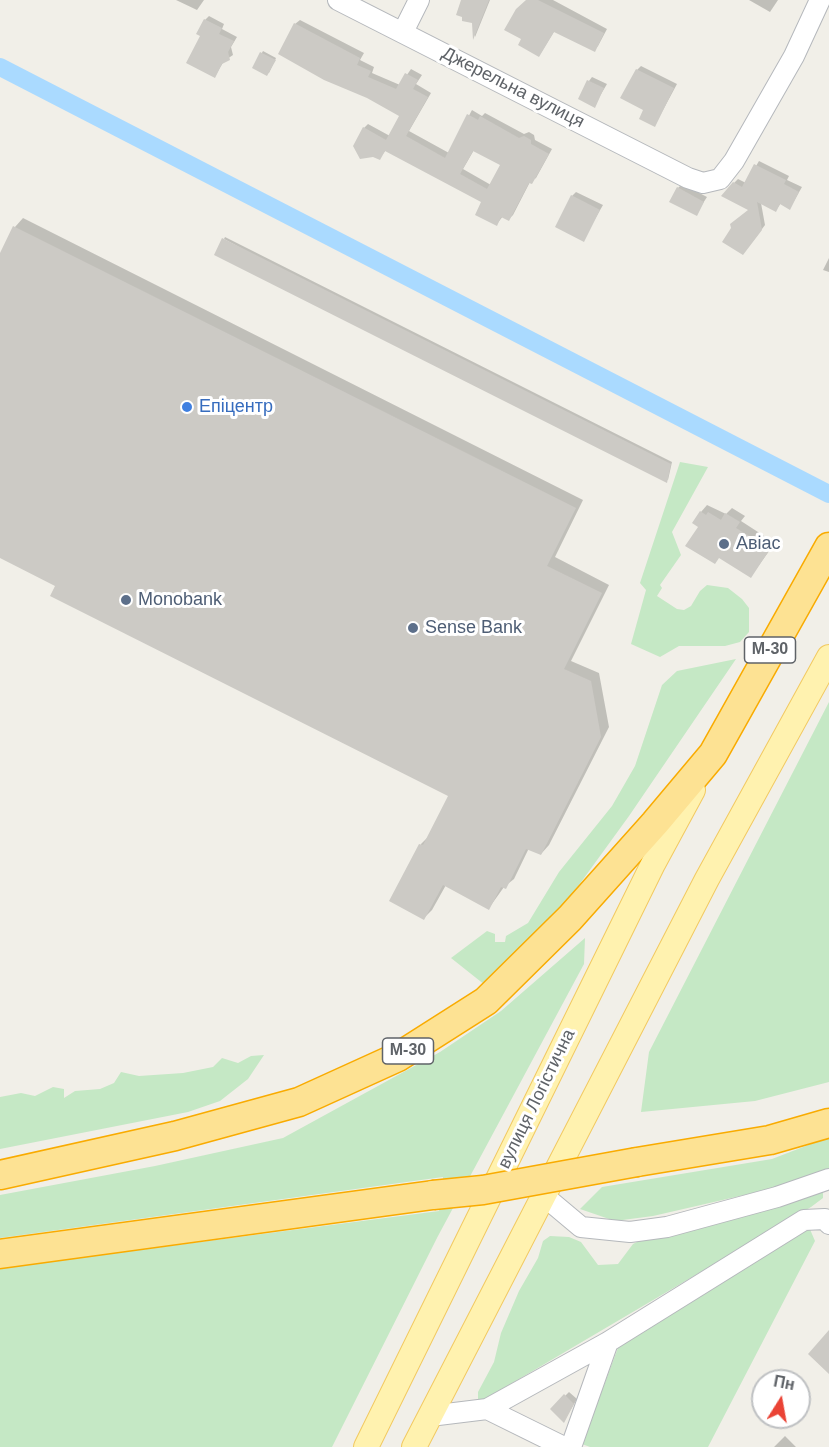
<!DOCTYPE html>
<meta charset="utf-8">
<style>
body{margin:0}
#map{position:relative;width:829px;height:1447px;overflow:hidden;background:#f1efe8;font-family:Arial,sans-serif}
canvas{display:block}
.north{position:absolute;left:751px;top:1369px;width:60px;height:60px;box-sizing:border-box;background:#fff;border:2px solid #bfc1c3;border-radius:50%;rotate:11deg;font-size:16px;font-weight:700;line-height:24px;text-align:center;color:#5f6368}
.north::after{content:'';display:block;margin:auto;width:21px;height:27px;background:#ea4335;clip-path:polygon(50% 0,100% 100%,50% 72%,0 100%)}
</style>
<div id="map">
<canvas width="829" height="1447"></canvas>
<div class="north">Пн</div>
</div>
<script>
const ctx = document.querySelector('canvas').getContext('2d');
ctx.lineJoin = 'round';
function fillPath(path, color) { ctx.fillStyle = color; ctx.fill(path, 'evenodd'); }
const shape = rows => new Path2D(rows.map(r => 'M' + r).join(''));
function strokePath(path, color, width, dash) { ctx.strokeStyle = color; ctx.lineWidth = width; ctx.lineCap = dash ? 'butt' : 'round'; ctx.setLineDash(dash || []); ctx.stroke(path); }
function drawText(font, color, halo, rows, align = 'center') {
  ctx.font = font + ' Arial,sans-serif'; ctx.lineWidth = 6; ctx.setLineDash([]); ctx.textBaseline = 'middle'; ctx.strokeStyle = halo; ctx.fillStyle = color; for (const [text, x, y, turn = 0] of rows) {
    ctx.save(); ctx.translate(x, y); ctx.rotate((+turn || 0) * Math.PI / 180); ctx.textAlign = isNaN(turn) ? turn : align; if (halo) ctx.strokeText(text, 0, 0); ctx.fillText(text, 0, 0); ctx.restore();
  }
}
const green = shape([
 [680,462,708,467,672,532,681,555,660,585,662,588,657,596,677,609,684,610,691,606,700,591,707,585,728,588,742,599,749,608,749,632,740,642,725,646,679,646,660,657,631,644,646,590,640,583],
 [736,659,629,816,547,929,485,985,451,958,487,931,495,934,495,942,505,942,506,936,528,923,559,872,612,806,635,766,662,685,677,671],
 [829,702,829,1082,755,1101,641,1112,649,1052],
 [585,938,584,964,438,1236,332,1447,0,1447,0,1268,439,1211,443,1177,0,1238,0,1195,155,1166,283,1138,440,1052,501,1011],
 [264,1055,248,1079,220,1101,188,1112,0,1149,0,1097,21,1093,35,1096,53,1087,64,1089,64,1098,75,1091,100,1089,114,1083,121,1072,139,1076,183,1073,213,1067,222,1058,238,1063,251,1056],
 [829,1137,829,1169,779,1187,653,1216,615,1221,580,1209,602,1187,772,1159],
 [823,1191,823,1198,811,1207,497,1392,485,1402,478,1399,478,1392,494,1362,501,1333,519,1291,538,1258,543,1241,550,1236,569,1237,581,1242,598,1265,618,1264,633,1244,643,1239],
 [809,1227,815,1241,708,1447,590,1447,582,1444,619,1345]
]);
const shadow = shape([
 [176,0,204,0,197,10],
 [463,0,490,0,475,37,474,22],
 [528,0,553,0,607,29,598,46,594,50,555,30,539,56,523,39],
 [749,0,778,0,770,12],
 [209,16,224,24,222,29,237,37,231,47,233,55,224,61,215,76,202,35,205,20],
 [300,20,364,53,360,60,374,67,372,73,400,85,411,69,422,75,416,84,431,93,409,131,449,153,472,110,482,116,485,113,524,134,529,132,534,135,535,140,552,149,536,178,530,182,513,215,509,219,503,216,497,224,483,201,386,150,379,159,364,128,368,124,390,136,401,115,295,24],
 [474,150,502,164,491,185,463,169],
 [263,51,276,58,269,73,254,67],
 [641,66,677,84,655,125,645,110,637,70],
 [592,77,607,84,594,106,589,81],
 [759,161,789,176,787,180,802,187,790,208,781,203,776,210,761,203,765,225,753,241,750,209,734,183,738,179,746,183],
 [682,184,707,197,696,214,678,188],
 [576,192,603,205,583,240,572,196],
 [23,218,583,500,555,557,609,585,571,661,599,673,609,727,549,845,541,854,529,848,514,879,504,887,489,908,446,885,432,910,424,918,421,844,429,836,450,795,0,556,0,258,15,227],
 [225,237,672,462,668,480,224,239],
 [829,258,829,272,823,270],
 [707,505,726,514,732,508,745,516,741,521,775,543,751,576,700,526,701,512],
 [569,1392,577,1399,564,1421,552,1409],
 [785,1436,796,1447,774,1447]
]);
const canal = shape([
 [0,67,829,494]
]);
const building = shape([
 [461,0,489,0,473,40,472,23,462,21,462,17,456,15],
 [526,0,538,0,604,33,595,52,554,32,539,57,518,45,521,39,504,30,516,9],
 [204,19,222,28,219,34,234,41,228,52,230,60,222,64,215,78,186,63,200,36,196,34],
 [294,23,360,58,357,65,371,71,368,77,396,89,405,73,418,80,413,89,428,97,406,136,445,158,467,114,478,120,480,116,519,138,524,136,531,140,531,144,549,154,532,184,529,183,509,221,501,217,497,226,475,215,481,202,385,151,380,160,373,157,360,159,353,146,363,127,386,140,399,116,367,98,324,80,278,54],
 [473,151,500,165,487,189,460,174],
 [260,52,276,60,267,76,252,68],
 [636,69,674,88,655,127,639,119,643,110,620,98],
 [587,80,604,88,595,108,578,99],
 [754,164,786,180,784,184,799,192,790,210,780,204,776,212,757,202,762,230,743,255,722,242,731,228,730,224,748,210,721,196,733,182,742,187],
 [677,187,704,202,697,216,669,202],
 [571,195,600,210,584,242,555,227],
 [13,226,576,508,547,566,602,593,564,669,591,681,601,737,541,855,526,849,506,889,501,887,489,910,443,885,424,920,389,901,419,844,423,845,448,796,50,596,55,586,0,558,0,253],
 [222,238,671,464,667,483,214,255],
 [700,511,706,515,708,512,721,520,725,513,740,522,736,528,770,549,751,578,719,558,715,564,685,546,698,527,692,523],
 [829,1330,829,1374,808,1354],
 [564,1394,574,1404,564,1423,550,1409]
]);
const minor = shape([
 [338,0,688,178,703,183,720,179,734,161,794,56,820,0],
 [403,32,419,0],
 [544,1196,581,1227,630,1232,667,1227,777,1197,829,1179],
 [487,1409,608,1342,804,1220,825,1219,829,1224],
 [430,1416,487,1409,564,1447],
 [571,1447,608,1342]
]);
const major = shape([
 [366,1447,653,864,693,790],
 [414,1447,707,879,829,657]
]);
const highway = shape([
 [637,1162,770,1140,829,1123],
 [0,1175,175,1136,299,1102,398,1057,486,1001,570,918,655,823,713,754,829,547],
 [0,1254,433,1195]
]);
const highwayBridge = shape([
 [433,1195,483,1190,637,1162]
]);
const markers = [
 [187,407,6,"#3f7fe0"],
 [724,544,6,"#5c6f8a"],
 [126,600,6,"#5c6f8a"],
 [413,628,6,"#5c6f8a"]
];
const shields = [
 [770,650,51],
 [408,1051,51]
];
const shieldNames = [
 ["М-30",770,650],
 ["М-30",408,1051]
];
const streetNames = [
 ["Джерельна вулиця",513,88,27],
 ["вулиця Логістична",537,1099,-64]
];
const shopNames = [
 ["Епіцентр",199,407]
];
const serviceNames = [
 ["Авіас",736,544],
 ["Monobank",138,600],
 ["Sense Bank",425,628]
];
fillPath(green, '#c5e8c5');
fillPath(shadow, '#0003');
strokePath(canal, '#aadaff', 18);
fillPath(building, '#cccac5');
strokePath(minor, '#b5b8bc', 22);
strokePath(major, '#f2c960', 26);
strokePath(highway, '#f9ab00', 31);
strokePath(minor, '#fff', 20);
strokePath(major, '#fff2af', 24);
strokePath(highway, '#fde293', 28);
strokePath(highwayBridge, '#f9ab00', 31, []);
strokePath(highwayBridge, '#fde293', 28);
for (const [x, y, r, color] of markers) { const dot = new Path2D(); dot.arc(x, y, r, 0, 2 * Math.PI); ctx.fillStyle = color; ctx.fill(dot); strokePath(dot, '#fff', 2); }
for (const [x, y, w] of shields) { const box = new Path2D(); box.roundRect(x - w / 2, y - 13, w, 26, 4.5); ctx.fillStyle = '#fff'; ctx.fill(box); strokePath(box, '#5f6368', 1.5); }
drawText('bold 16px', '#5f6368', null, shieldNames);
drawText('18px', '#5f6368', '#fff', streetNames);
drawText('18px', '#366cbe', '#fff', shopNames, 'left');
drawText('18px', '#4e5e75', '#fff', serviceNames, 'left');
</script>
